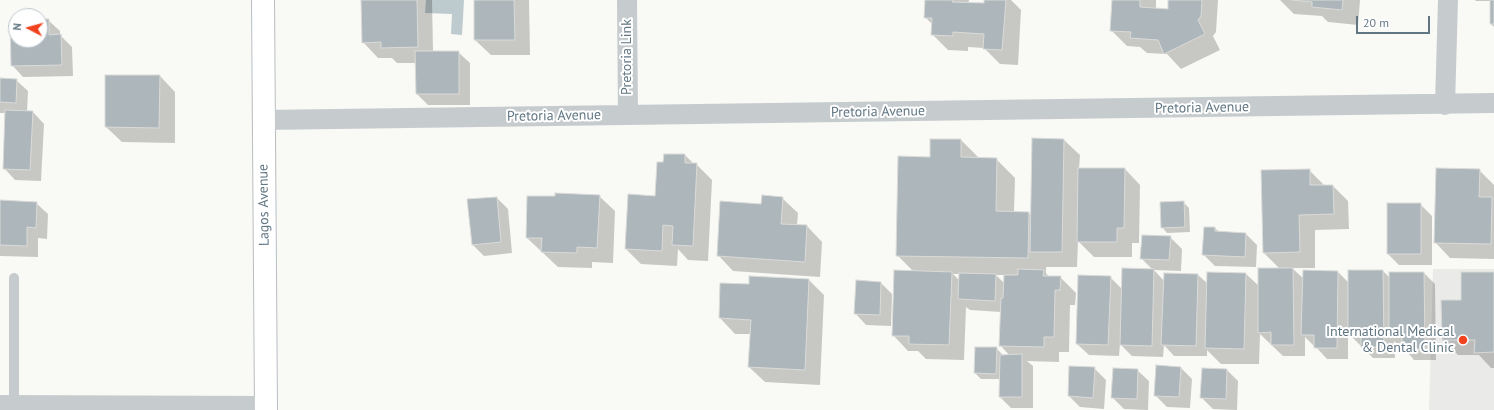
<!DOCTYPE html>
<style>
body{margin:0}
#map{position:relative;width:1494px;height:410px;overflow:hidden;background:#f9f9f6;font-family:"PT Sans",sans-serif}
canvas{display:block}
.north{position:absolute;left:8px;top:8px;width:40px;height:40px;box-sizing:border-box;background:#fff;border:1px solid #c0c8cd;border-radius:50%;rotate:276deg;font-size:11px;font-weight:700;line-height:16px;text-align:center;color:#617683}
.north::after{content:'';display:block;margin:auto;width:14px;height:18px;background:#f0421f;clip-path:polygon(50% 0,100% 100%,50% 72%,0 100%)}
.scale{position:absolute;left:1356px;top:16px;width:74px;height:18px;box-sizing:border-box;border:2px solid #617683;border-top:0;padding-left:5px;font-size:12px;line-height:14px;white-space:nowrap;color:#617683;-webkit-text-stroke:3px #fff;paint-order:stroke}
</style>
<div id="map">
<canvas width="1494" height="410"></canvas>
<div class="north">N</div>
<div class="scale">20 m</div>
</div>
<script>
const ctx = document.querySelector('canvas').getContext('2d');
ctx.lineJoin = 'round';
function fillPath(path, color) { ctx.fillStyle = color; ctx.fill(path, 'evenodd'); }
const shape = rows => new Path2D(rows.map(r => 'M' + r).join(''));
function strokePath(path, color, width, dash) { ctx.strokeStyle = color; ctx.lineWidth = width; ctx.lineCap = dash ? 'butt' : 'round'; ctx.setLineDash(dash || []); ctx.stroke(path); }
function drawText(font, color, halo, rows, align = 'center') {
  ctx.font = font + ' "PT Sans",sans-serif'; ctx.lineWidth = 4; ctx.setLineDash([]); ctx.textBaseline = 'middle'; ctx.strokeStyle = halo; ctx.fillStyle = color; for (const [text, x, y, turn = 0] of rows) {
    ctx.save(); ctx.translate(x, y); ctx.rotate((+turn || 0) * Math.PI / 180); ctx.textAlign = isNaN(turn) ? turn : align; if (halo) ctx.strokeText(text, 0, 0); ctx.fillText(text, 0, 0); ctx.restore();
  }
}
const built = shape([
 [1433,269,1494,269,1494,410,1429,410]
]);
const water = shape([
 [426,0,464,0,462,35,451,34,452,14,425,13]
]);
const shadow = shape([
 [377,0,432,0,433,52,458,52,470,63,470,105,428,105,417,94,417,63,397,63,392,58,378,58,363,42],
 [475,0,529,0,530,55,491,55,475,40],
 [926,0,969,0,968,4,984,4,985,0,1011,0,1021,10,1018,65,1000,64,984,48,968,47,968,51,948,50,932,34,933,25,925,17],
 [1113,0,1156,0,1156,9,1168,10,1169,0,1218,0,1216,32,1213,36,1220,50,1181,69,1167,54,1147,53,1140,47,1127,46,1111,30],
 [1280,0,1360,0,1358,25,1328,22,1322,16,1294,14],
 [1475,0,1494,0,1494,27,1491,24,1491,1,1476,1],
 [40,20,48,20,60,31,60,35,72,47,73,76,23,77,12,65,16,21,16,40,40,40],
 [160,76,175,92,175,143,122,142,106,127],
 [0,79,16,80,28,91,27,112,33,112,44,124,41,181,15,180,4,168,6,113,0,113],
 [1033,139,1064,140,1080,155,1079,169,1125,169,1140,185,1139,243,1132,243,1132,257,1094,257,1078,241,1077,267,1046,267,1046,273,1049,277,1060,277,1076,293,1075,305,1070,305,1069,352,1059,352,1059,362,1027,361,1033,366,1033,408,1011,408,1000,397,1000,379,981,379,975,373,996,348,1002,354,1002,356,1010,356,1000,345,1001,312,970,310,966,307,964,360,926,359,918,351,908,351,893,335,913,271,897,255,931,158,931,140,961,140,980,159,996,159,1015,178,1014,212,1028,213,1031,215],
 [953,274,960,274,960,281],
 [996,275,1005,275,1005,284],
 [685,155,694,164,696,164,712,180,708,261,688,260,678,249,677,266,641,264,626,249,656,197,664,163],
 [1309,170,1325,186,1333,186,1348,201,1349,229,1315,230,1315,268,1292,268,1304,279,1304,272,1338,272,1349,283,1383,271,1390,278,1424,273,1435,284,1436,360,1414,360,1403,347,1401,347,1394,341,1395,358,1373,358,1348,333,1348,359,1327,359,1315,346,1314,346,1305,337,1305,356,1283,356,1260,334,1259,364,1221,364,1207,350,1207,356,1174,356,1164,345,1163,357,1132,356,1120,344,1119,356,1089,355,1077,344,1110,277,1122,289,1153,270,1141,258,1170,237,1182,249,1181,271,1154,270,1164,281,1198,275,1208,284,1208,273,1246,274,1259,286,1280,269,1264,253],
 [1479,170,1494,185,1494,259,1450,258,1435,242],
 [599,196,615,211,613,263,592,262,592,268,558,267,527,238],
 [497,198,508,209,512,253,484,256,473,245],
 [782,198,798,213,797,226,807,226,822,242,820,277,733,271,718,255,762,205],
 [0,201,36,203,48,214,47,239,38,238,38,257,0,256],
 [1183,202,1189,208,1190,232,1167,233,1162,227],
 [1420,204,1432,216,1432,265,1399,265,1388,254],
 [1215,228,1219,232,1246,234,1257,245,1256,267,1215,266,1203,254],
 [1494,273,1494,368,1491,368,1479,355,1458,355,1443,340,1462,301],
 [809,280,824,295,820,385,765,382,749,367,751,334,735,334,720,318,721,284,750,285],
 [881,283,892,294,891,326,866,325,855,313],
 [1094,368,1106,380,1104,409,1080,407,1069,396],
 [1181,368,1192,379,1190,408,1167,407,1155,395],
 [1137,370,1149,381,1148,410,1124,409,1112,397],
 [1227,370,1238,381,1237,410,1213,409,1201,397]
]);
const building = shape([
 [361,0,417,0,418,47,381,48,381,42,362,43,361,0],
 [474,0,514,0,515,40,474,40,474,0],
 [925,0,953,0,952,2,984,3,984,0,1006,0,1002,50,983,49,984,34,953,32,953,36,931,35,932,18,924,18,925,0],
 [1112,0,1140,0,1140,7,1168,9,1168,0,1202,0,1201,16,1198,20,1205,34,1164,54,1158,40,1130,38,1131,32,1110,31,1112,0],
 [1292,0,1343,0,1342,10,1312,7,1312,2,1292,0],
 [1490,0,1494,0,1494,24,1490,24,1490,0],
 [40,19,49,19,49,35,61,34,62,65,11,66,10,20,16,20,16,40,40,40,40,19],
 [415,51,459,51,459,94,416,94,415,51],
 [105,75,160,75,159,128,105,127,105,75],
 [0,78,17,79,16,103,0,102,0,78],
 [5,110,33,111,30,170,3,169,5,110],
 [1032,138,1064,139,1062,252,1030,252,1032,138],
 [930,139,961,139,961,157,997,158,996,211,1029,212,1028,258,896,256,898,156,930,157,930,139],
 [664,154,685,154,685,163,697,163,693,246,672,245,673,226,663,225,662,251,625,249,628,194,655,196,657,162,663,162,664,154],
 [1078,168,1125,168,1124,228,1117,228,1117,242,1077,242,1078,168],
 [1436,168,1480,169,1479,197,1492,197,1491,244,1434,243,1436,168],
 [1310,169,1310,185,1333,185,1334,214,1299,215,1300,252,1263,253,1261,170,1310,169],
 [555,193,600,195,597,248,577,247,577,253,541,252,542,238,526,238,527,196,555,196,555,193],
 [762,195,783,197,781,224,807,225,805,262,717,256,720,201,761,204,762,195],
 [497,197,501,242,472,245,467,199,497,197],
 [0,200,37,202,36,228,27,227,27,246,0,245,0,200],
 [1184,201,1185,227,1161,228,1160,202,1184,201],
 [1387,203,1421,203,1421,254,1387,254,1387,203],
 [1204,227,1215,227,1215,231,1246,233,1245,257,1202,255,1204,227],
 [1142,235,1171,236,1169,260,1140,259,1142,235],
 [1122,268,1154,269,1152,346,1120,345,1122,268],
 [1258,268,1293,268,1294,345,1271,345,1271,332,1258,333,1258,268],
 [1018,269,1044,270,1043,276,1061,276,1060,290,1055,290,1054,337,1044,337,1044,347,999,346,1001,298,1003,298,1004,275,1018,275,1018,269],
 [894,270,952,272,949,345,909,344,909,336,892,336,894,270],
 [1303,270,1338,271,1337,348,1314,348,1314,335,1301,335,1303,270],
 [1348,270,1383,270,1384,347,1361,347,1361,334,1348,334,1348,270],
 [1207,272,1246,273,1244,349,1205,348,1207,272],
 [1389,272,1424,272,1425,349,1402,349,1402,336,1389,336,1389,272],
 [1461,272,1494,272,1494,352,1474,353,1475,340,1442,340,1441,300,1461,300,1461,272],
 [959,273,996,274,995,301,958,299,959,273],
 [1164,273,1198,274,1196,346,1161,345,1164,273],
 [1078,275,1111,276,1108,345,1076,344,1078,275],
 [749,276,809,279,805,370,748,367,751,320,719,318,720,283,749,284,749,276],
 [856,280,881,282,880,315,854,314,856,280],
 [975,347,997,347,996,374,974,373,975,347],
 [1022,354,1022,397,999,397,1000,355,1022,354],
 [1156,365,1181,367,1179,397,1154,396,1156,365],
 [1069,366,1095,367,1093,398,1068,396,1069,366],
 [1113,368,1138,369,1137,399,1111,398,1113,368],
 [1202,368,1227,369,1226,399,1200,398,1202,368]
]);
const lane = shape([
 [14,405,14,278]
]);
const street = shape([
 [627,0,628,115],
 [1445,105,1448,0],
 [263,120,1494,103],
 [0,405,266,406]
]);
const secondary = shape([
 [263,0,266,410]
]);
const markers = [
 [1463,340,5,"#f0421f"]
];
const streetNames = [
 ["Pretoria Link",627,57,-90],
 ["Pretoria Avenue",1202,108,-1],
 ["Pretoria Avenue",878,112,-1],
 ["Pretoria Avenue",554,116,-1],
 ["Lagos Avenue",264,205,-91]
];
const poiNames = [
 ["International Medical",1454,332],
 ["& Dental Clinic",1454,348]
];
fillPath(built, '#eaeae9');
fillPath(water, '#bdcace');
fillPath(shadow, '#0003');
fillPath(building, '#acb6bb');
strokePath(building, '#dadad8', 1);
strokePath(secondary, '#b8bec2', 24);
strokePath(lane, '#c6cbce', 10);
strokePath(street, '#c6cbce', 20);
strokePath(secondary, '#fff', 22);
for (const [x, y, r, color] of markers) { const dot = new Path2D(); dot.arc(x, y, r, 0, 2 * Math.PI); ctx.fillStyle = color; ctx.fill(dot); strokePath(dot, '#fff', 1.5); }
drawText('14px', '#617683', '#fff', streetNames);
drawText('14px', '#617683', '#fff', poiNames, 'right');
</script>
